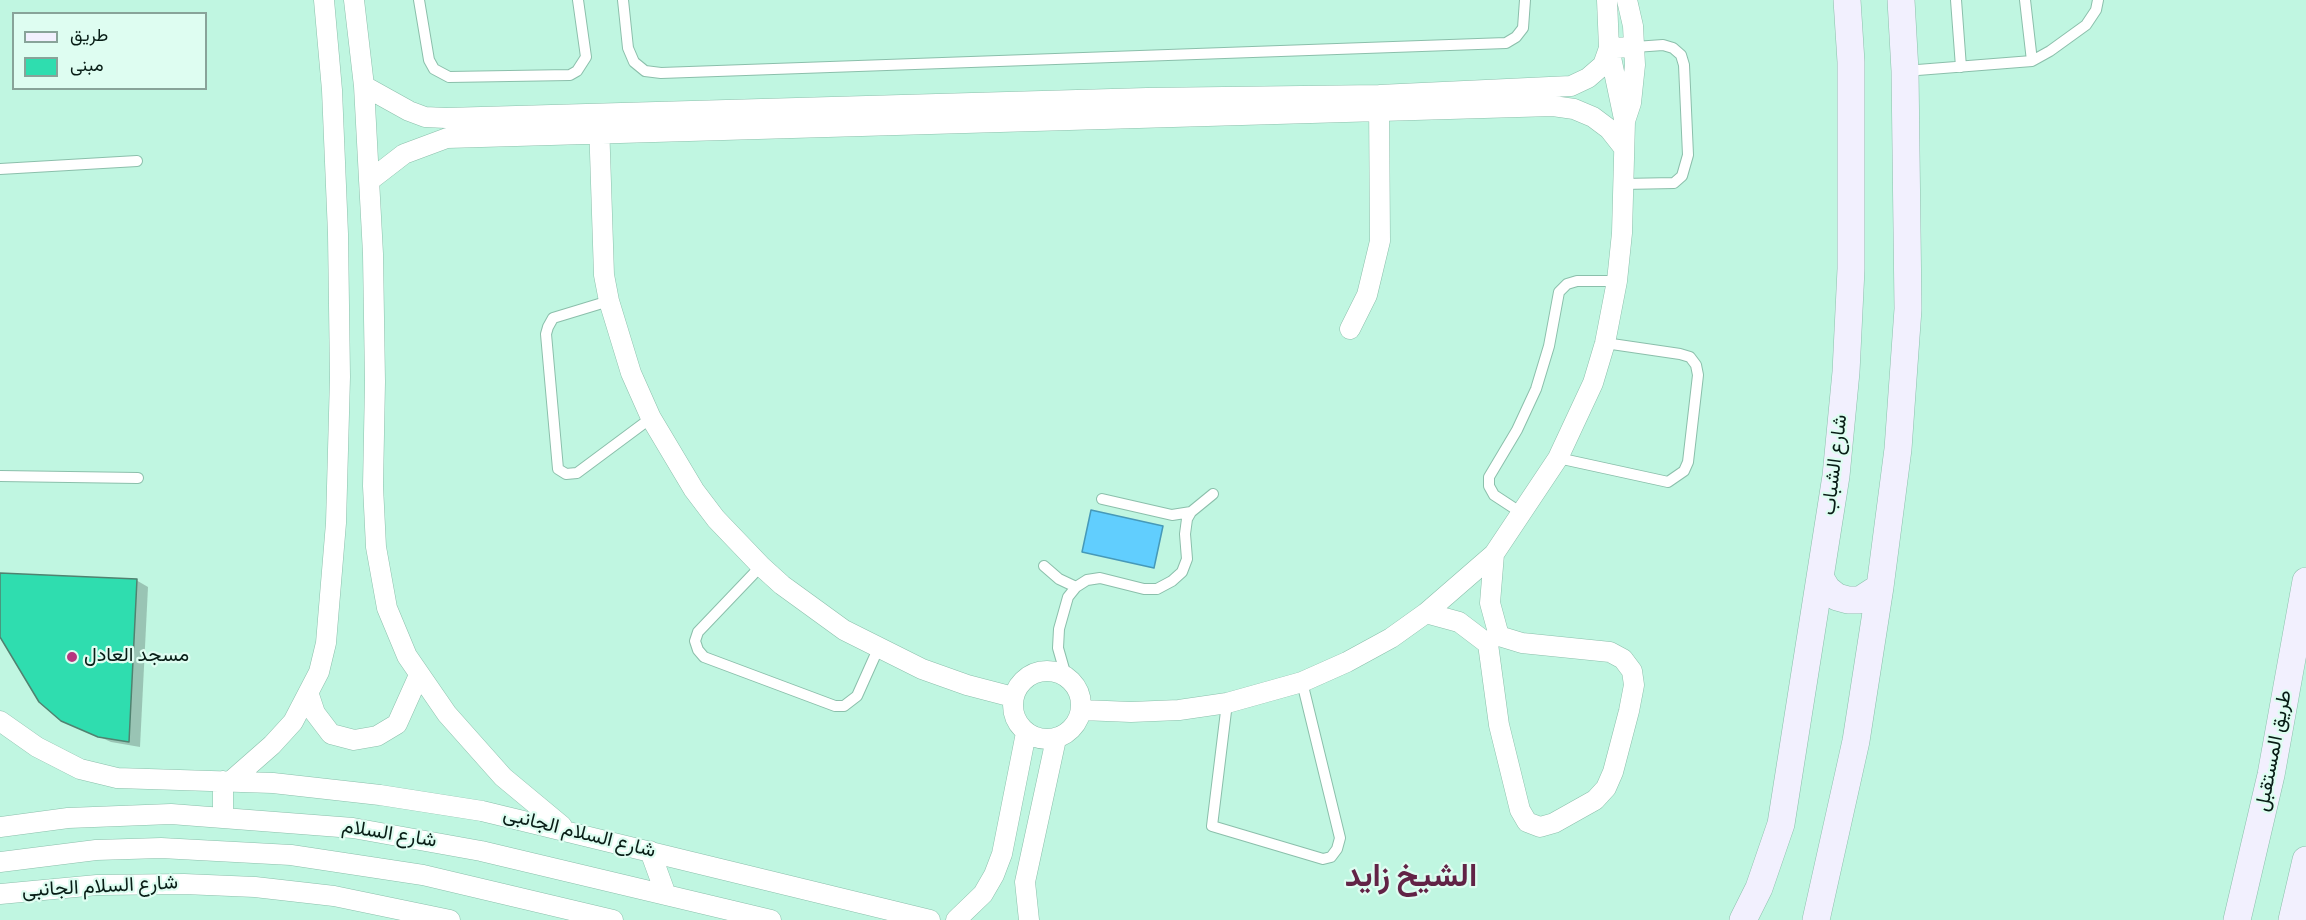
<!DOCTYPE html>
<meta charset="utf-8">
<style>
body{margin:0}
#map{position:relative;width:2306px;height:920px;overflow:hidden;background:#c0f6e1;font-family:"Source Sans 3",Vazirmatn,sans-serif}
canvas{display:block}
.legend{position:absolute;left:12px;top:12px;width:195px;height:78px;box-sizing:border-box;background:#defdf1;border:2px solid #88a399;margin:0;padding:8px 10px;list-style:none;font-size:18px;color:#081d16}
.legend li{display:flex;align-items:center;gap:12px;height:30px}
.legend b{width:30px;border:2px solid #88a399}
</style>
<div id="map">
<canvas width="2306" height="920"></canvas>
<ul class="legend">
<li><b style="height:8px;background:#f2f0fe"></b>طريق</li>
<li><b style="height:16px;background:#2fddaf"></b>مبنى</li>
</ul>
</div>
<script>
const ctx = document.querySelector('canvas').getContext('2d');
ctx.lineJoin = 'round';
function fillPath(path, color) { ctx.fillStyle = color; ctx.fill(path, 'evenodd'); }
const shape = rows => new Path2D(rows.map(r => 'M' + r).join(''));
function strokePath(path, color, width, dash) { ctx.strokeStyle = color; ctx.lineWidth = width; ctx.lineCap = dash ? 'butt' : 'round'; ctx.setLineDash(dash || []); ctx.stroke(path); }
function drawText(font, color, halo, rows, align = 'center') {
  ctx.font = font + ' "Source Sans 3",Vazirmatn,sans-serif'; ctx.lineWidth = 4.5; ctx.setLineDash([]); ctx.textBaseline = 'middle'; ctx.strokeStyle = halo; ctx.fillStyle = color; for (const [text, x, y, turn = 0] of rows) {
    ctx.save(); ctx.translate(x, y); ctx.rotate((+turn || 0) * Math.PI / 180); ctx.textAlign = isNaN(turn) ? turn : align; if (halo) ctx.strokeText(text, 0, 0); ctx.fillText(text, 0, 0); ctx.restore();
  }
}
const water = shape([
 [1091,510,1163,526,1154,568,1082,552,1091,510]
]);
const shadow = shape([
 [0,574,136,580,148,587,140,747,111,742,62,720,0,632]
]);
const building = shape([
 [0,573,137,579,129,742,98,737,61,721,39,702,0,637,0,573]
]);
const lane = shape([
 [419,0,429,60,434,69,449,77,570,75,577,71,586,57,578,0],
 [623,0,628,48,634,62,645,71,661,73,1506,43,1516,37,1523,28,1525,0],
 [1956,0,1961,67],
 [2025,0,2032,61],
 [1905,71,2032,61,2050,51,2086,25,2096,10,2098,0],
 [0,169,137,161],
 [1623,184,1674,183,1682,176,1688,155,1684,65,1681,55,1673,48,1663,45,1635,47],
 [609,301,553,318,548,327,546,334,558,469,566,474,577,473,651,418],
 [1558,458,1668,482,1684,471,1688,462,1698,375,1696,365,1690,357,1680,354,1605,343],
 [0,476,138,478],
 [1102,499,1172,515,1191,512],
 [1523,514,1494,495,1489,486,1489,477,1517,430,1536,389,1549,346,1559,292,1567,284,1577,281,1617,281],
 [761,566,698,632,695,641,698,650,704,657,835,706,844,706,857,696,878,649],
 [1044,566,1059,579,1076,587],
 [1066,676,1058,648,1059,629,1068,597,1076,587,1087,580,1100,578,1144,589,1157,589,1172,581,1182,572,1187,559,1185,534,1187,519,1191,512,1213,494],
 [1227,703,1212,826,1323,859,1331,857,1337,849,1340,838,1302,682]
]);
const street = shape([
 [354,0,364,86,373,254,375,382,373,486,376,547,387,608,407,656,447,714,503,777,562,826],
 [1607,0,1609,48,1624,119],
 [364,86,409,111,425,117,446,118,1147,98,1379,95,1571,86,1588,78,1603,65,1609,48,1635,47],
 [599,122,604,275,609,301,631,373,651,418,694,490,716,519,761,566,782,585,844,630,922,669,967,685,1013,697],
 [369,181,404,154,447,138,1553,106,1574,109,1593,117,1609,129,1624,148],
 [1350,329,1367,295,1380,241,1379,100],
 [1426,613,1459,622,1488,644,1499,725,1520,810,1527,822,1540,827,1554,823,1595,800,1606,788,1613,772,1629,711,1634,685,1632,671,1623,659,1610,652,1522,643,1499,636,1490,603,1494,554],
 '1013 705a34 34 0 1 1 68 0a34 34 0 1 1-68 0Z',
 [309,695,315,713,331,734,354,740,377,736,397,724,419,675],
 [1082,710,1131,712,1179,710,1227,703,1302,682,1347,662,1391,638,1426,613,1494,554,1558,458,1593,383,1605,343,1617,281,1622,233,1625,121,1631,103,1635,65,1633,26,1627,0],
 [0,721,37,747,80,769,117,778,273,783,380,795,482,811,930,920],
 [231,781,272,745,293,722,319,672,326,643,336,523,340,377,338,234,332,90,324,0],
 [223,817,223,781],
 [0,827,68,818,171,814,353,828,481,851,771,920],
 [650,851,666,895],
 [0,862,96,850,161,848,291,855,423,875,613,920],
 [0,894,97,885,184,884,255,887,334,896,450,920],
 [956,920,983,894,994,875,1002,854,1026,733],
 [1029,920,1025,882,1056,739]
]);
const secondary = shape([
 [1821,579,1827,589,1837,597,1848,600,1860,600,1880,587],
 [1743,920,1759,888,1781,824,1836,476,1846,372,1851,269,1851,62,1847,0],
 [1816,920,1856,741,1880,587,1898,449,1908,309,1905,71,1901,0],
 [2237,920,2271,775,2306,581],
 [2292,920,2306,860]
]);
const markers = [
 [72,657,6,"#b73680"]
];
const streetNames = [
 ["شارع الشباب",1836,465,-83],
 ["طريق المستقبل",2275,751,-79],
 ["شارع السلام الجانبى",579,834,14],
 ["شارع السلام",389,835,9],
 ["شارع السلام الجانبى",100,888,-3]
];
const poiNames = [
 ["مسجد العادل",84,657]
];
const townNames = [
 ["الشيخ زايد",1411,879]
];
fillPath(water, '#61cefe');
strokePath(water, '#4699b8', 1.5);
fillPath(shadow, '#0003');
fillPath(building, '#2fddaf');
strokePath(building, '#508270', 1.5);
strokePath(lane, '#8bbfab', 12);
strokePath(street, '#8bbfab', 21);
strokePath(secondary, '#8bbfab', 28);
strokePath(lane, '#fff', 10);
strokePath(street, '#fff', 20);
strokePath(secondary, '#f2f0fe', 27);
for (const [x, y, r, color] of markers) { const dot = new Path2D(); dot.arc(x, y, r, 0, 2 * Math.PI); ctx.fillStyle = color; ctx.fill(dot); strokePath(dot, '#defdf1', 2); }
drawText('20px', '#081d16', '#defdf1', streetNames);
drawText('20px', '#081d16', '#defdf1', poiNames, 'left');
drawText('bold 32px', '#622346', '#defdf1', townNames);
</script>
